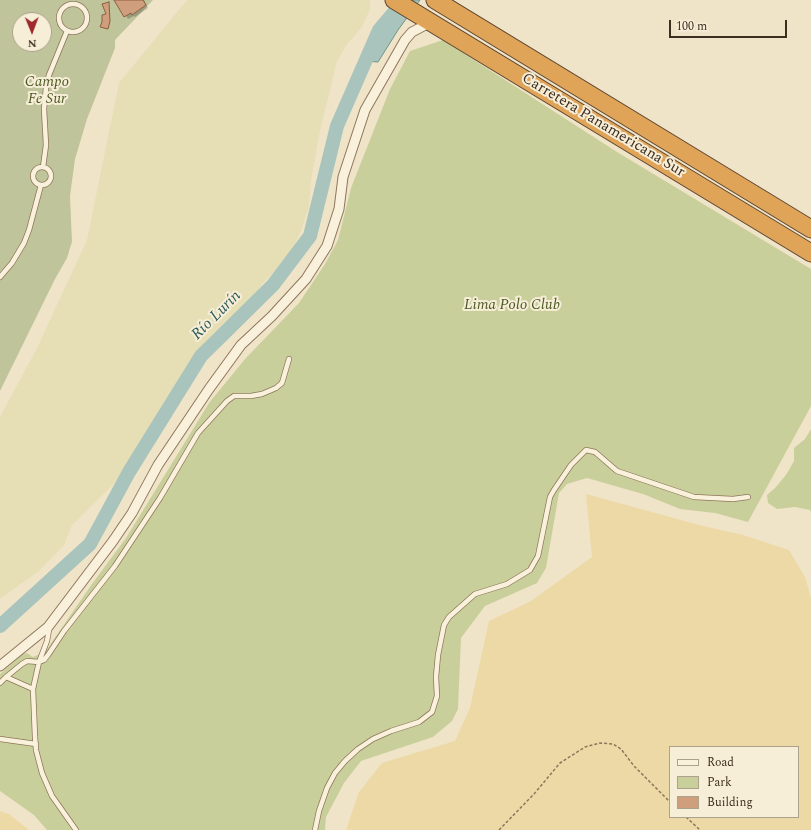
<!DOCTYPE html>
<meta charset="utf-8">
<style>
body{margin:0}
#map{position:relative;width:811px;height:830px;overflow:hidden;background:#f0e4c8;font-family:Spectral,serif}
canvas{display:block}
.legend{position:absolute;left:669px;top:746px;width:130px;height:72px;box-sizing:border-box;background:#f7eed8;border:1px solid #ada18e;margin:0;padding:5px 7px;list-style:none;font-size:12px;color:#3d2e20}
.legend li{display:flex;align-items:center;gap:8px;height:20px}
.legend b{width:20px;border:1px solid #ada18e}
.north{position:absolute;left:12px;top:12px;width:40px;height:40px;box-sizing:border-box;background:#f7eed8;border:1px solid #ada18e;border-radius:50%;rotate:179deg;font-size:11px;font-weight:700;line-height:16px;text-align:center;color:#3d2e20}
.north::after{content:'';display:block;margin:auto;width:14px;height:18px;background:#9e2a2b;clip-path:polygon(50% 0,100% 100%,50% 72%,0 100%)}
.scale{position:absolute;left:669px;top:20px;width:118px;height:18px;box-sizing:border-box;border:2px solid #3d2e20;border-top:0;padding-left:5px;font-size:12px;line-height:14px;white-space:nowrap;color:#3d2e20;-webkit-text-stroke:3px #f7eed8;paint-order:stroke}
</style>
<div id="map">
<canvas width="811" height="830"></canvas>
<ul class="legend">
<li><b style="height:5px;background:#faf1dc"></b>Road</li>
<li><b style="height:11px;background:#c9cf9b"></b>Park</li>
<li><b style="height:11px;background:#cf9f7d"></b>Building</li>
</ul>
<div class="north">N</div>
<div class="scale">100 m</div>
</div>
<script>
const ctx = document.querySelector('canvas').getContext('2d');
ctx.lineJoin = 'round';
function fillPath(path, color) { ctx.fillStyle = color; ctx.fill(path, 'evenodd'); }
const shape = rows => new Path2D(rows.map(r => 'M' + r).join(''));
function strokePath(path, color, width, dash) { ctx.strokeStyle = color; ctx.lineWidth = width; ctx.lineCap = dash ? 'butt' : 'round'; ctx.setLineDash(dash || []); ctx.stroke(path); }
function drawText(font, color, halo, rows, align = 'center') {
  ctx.font = font + ' Spectral,serif'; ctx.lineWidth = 4; ctx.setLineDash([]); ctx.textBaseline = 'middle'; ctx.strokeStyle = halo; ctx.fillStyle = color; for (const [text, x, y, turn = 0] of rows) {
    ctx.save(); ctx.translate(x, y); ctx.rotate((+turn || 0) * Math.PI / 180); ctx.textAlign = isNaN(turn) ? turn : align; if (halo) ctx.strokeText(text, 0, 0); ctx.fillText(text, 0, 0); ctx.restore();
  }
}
const farmland = shape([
 [187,0,370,0,370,9,362,27,348,43,337,61,320,131,311,180,309,206,301,231,289,257,263,283,255,294,216,331,200,348,141,450,112,486,72,525,64,545,39,571,0,599,0,417,37,348,87,240,119,83]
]);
const green = shape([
 [443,40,617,152,811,269,811,406,748,522,715,513,680,509,643,494,587,478,567,484,559,493,546,568,537,583,485,606,461,638,458,709,452,721,433,737,361,761,344,783,326,817,325,830,47,830,34,815,0,791,0,674,23,654,27,653,33,657,45,652,92,584,126,538,209,403,245,359,299,303,325,264,338,240,351,188,390,89,410,51],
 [811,429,811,512,810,510,795,507,777,509,768,503,767,495,775,488,786,475,794,461,794,448,805,439]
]);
const sand = shape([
 [586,494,699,525,743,535,789,550,805,577,811,598,811,830,346,830,359,792,382,763,455,741,470,708,489,621,531,601,592,557],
 [670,747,798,747,798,817,670,817],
 [0,811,9,814,29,830,0,830]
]);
const cemetery = shape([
 [0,0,153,0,115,40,115,48,87,119,75,159,70,196,72,242,70,248,67,258,55,279,0,391],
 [20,20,44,20,44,44,20,44]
]);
const water = shape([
 [401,0,420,0,398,30,378,62,363,61,393,10,401,0]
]);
const shadow = shape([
 [116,0,144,0,148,8,135,17,134,16,128,19],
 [109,3,110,22,108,29,102,27,107,15]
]);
const river = shape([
 [0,626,90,544,129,472,201,356,273,285,310,236,337,126,379,30,396,10]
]);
const building = shape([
 [114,0,143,0,146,5,132,15,131,13,124,17,114,0],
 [109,2,110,21,108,29,100,27,102,22,102,15,106,14,102,4,109,2]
]);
const path = shape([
 [686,817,700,830],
 [499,830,534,794,560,763,585,747,600,743,613,744,621,749,634,766,670,802]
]);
const service = shape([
 '59 18a14 14 0 1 1 28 0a14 14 0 1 1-28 0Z',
 [43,167,46,145,44,109,46,88,49,75,67,31],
 '33 176a9 9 0 1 1 18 0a9 9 0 1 1-18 0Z',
 [0,277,12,263,24,243,29,230,41,185],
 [6,677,22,664,27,661,39,662,47,641,49,630,48,627],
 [0,683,6,677,33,689],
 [0,739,36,744],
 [76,830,52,796,42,773,36,750,35,737,33,689,39,662,44,660,48,655,64,631,115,566,160,498,198,433,227,401,234,396,251,396,262,394,276,388,282,383,289,359],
 [315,830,319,811,327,788,335,773,345,761,358,749,373,739,391,731,419,722,432,712,437,696,436,677,438,655,444,625,449,617,475,594,507,584,530,570,538,556,550,497,554,490,571,465,586,450,595,452,617,471,694,497,733,499,748,497]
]);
const minor = shape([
 [0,666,48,627,113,541,132,513,158,465,209,389,241,345,272,316,306,279,327,246,339,209,343,177,365,110,405,40,412,32,431,22]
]);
const motorway = shape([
 [394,0,811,253],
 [435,0,811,229]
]);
const parkNames = [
 ["Campo",47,83],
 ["Fe Sur",47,100],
 ["Lima Polo Club",512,306]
];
const streetNames = [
 ["Carretera Panamericana Sur",603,126,31]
];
const waterNames = [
 ["Río Lurín",217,316,-45]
];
fillPath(farmland, '#e6deb5');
fillPath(green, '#c9cf9b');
fillPath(sand, '#ecd9a5');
fillPath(cemetery, '#bfc49a');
fillPath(water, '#a9c4bc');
strokePath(water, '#6f938a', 1);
fillPath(shadow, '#0003');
strokePath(river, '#a9c4bc', 14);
fillPath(building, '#cf9f7d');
strokePath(building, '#8d5f41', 1);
strokePath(service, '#8d765c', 6);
strokePath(minor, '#8d765c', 11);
strokePath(motorway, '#5b4430', 19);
strokePath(path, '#8d765c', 1.5, [3, 2]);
strokePath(service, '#faf1dc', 4.5);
strokePath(minor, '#faf1dc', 9);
strokePath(motorway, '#e0a458', 17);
drawText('italic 15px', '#4d5a26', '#f7eed8', parkNames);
drawText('15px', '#3d2e20', '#f7eed8', streetNames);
drawText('italic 16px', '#2f5d5a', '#f7eed8', waterNames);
</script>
